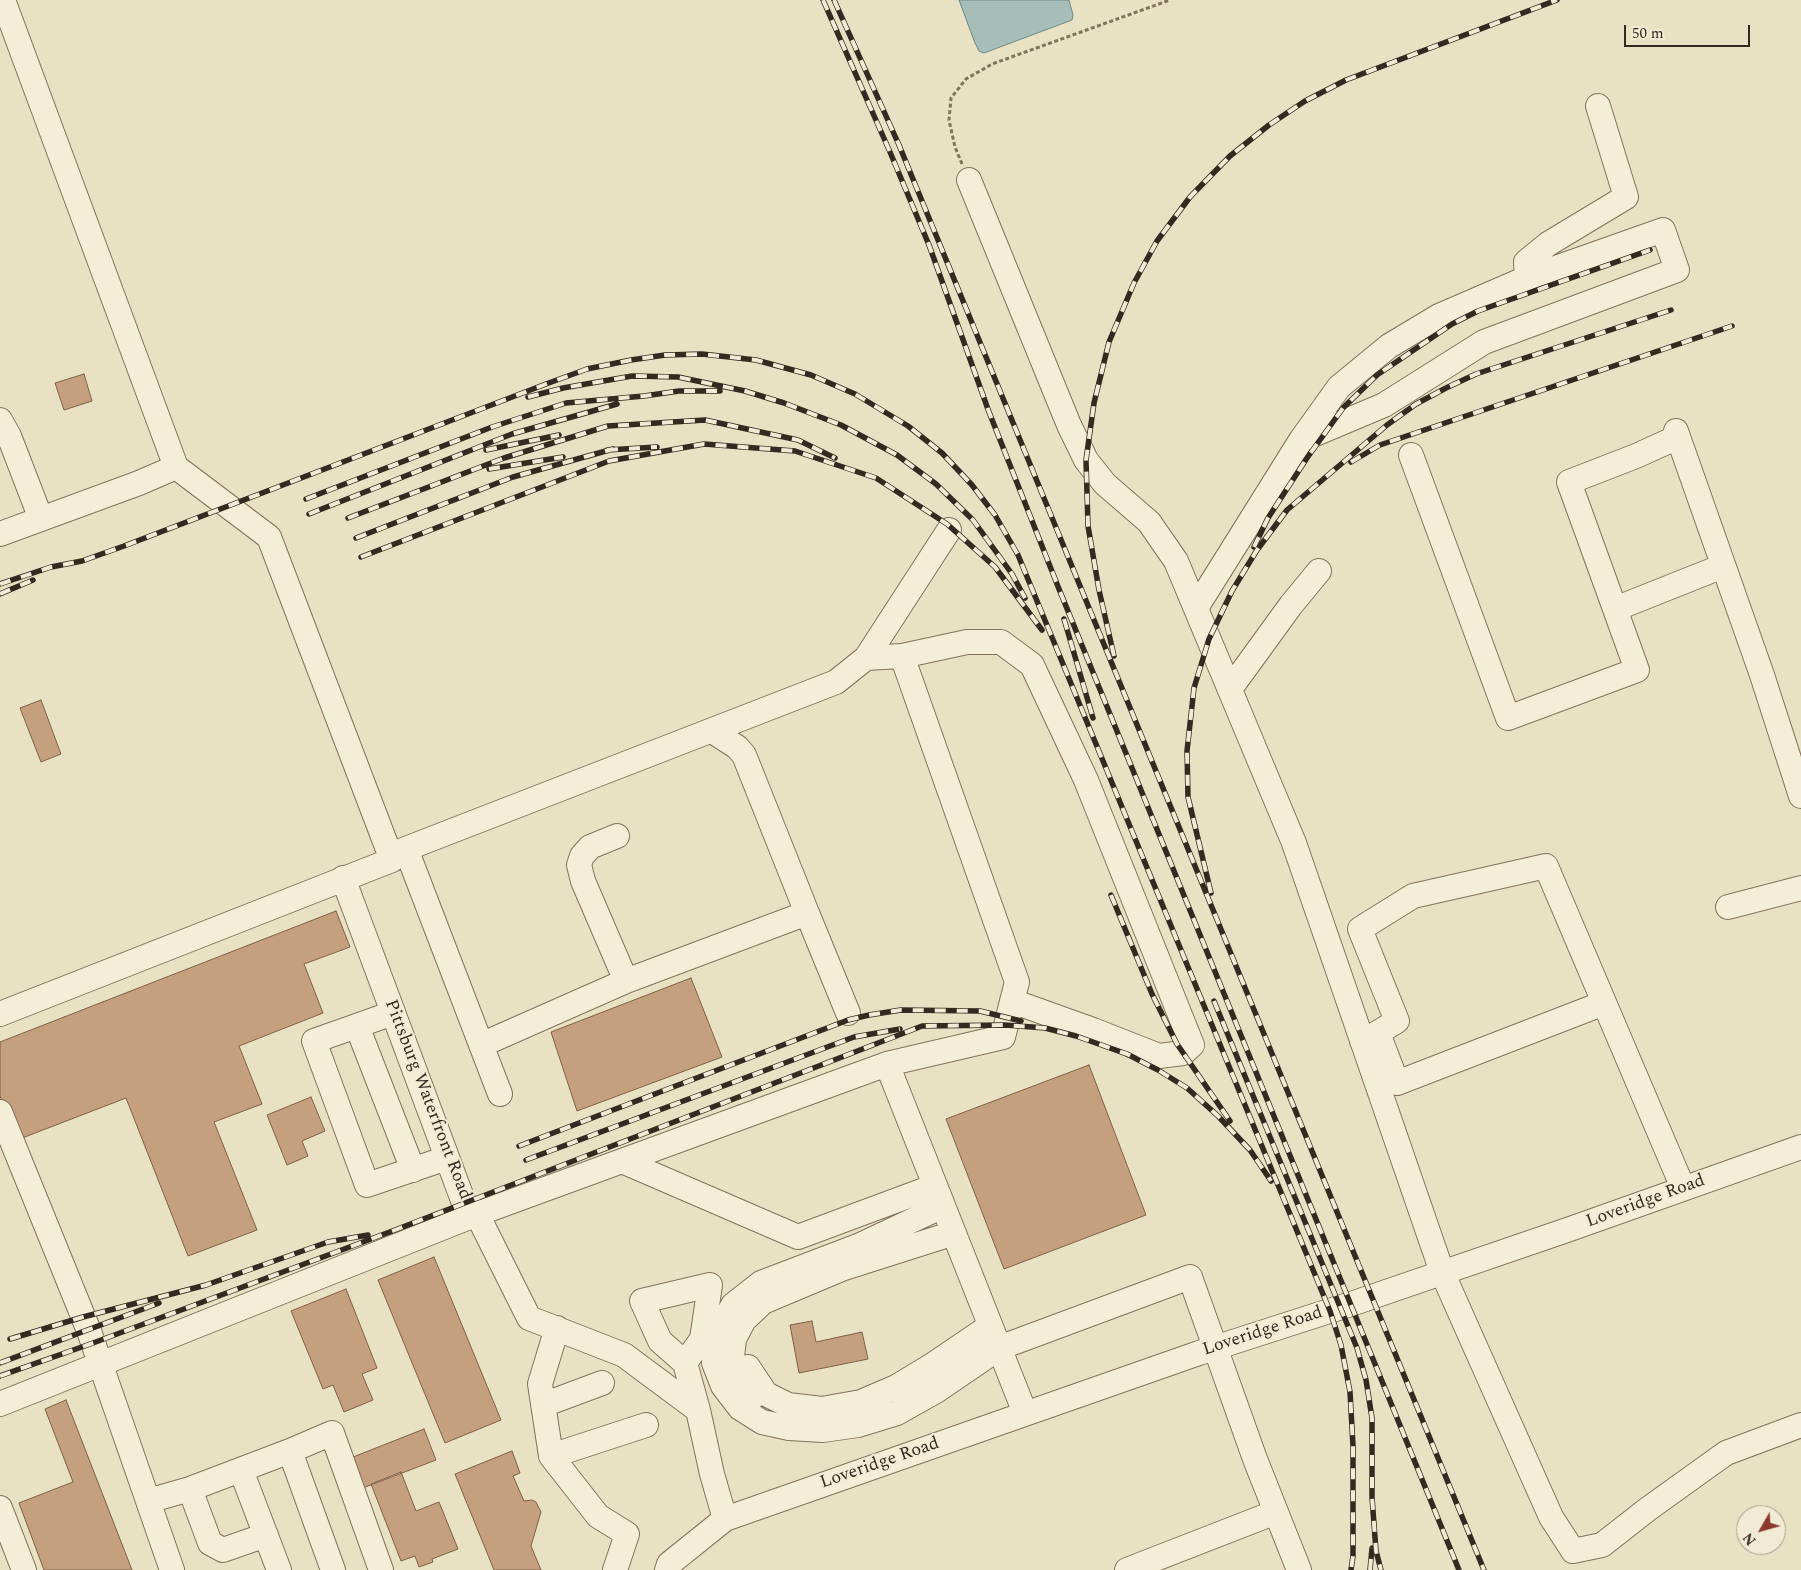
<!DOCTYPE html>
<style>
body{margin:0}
#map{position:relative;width:1801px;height:1570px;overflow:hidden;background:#e9e1c4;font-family:Spectral,serif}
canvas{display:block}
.north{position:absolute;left:1736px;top:1505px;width:50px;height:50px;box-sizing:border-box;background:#f2ebd3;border:1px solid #a69e8b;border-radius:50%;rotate:232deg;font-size:14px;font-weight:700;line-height:20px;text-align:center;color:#342a1f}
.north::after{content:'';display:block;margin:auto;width:18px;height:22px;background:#8c3732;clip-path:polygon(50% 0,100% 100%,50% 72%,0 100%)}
.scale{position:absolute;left:1624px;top:25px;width:126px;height:22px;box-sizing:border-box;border:2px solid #342a1f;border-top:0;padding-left:6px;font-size:15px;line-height:18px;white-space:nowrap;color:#342a1f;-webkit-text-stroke:4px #f2ebd3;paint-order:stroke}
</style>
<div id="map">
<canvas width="1801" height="1570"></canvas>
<div class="north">N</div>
<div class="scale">50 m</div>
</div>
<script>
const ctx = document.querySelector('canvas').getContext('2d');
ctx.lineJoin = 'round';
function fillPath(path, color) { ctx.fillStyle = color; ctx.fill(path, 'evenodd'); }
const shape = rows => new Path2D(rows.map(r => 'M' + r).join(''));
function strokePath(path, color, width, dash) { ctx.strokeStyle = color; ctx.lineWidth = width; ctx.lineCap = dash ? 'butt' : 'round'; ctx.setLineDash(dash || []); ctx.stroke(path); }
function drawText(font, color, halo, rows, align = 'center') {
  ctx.font = font + ' Spectral,serif'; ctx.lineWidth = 4; ctx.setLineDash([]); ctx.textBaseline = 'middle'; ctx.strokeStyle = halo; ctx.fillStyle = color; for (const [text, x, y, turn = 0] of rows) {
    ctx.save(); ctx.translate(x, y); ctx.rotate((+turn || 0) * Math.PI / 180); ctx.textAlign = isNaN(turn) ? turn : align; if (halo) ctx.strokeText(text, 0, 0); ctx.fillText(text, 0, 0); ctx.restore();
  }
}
const water = shape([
 [959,0,1069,0,1073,15,1072,20,984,53,979,51,975,43,959,0]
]);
const building = shape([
 [84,374,92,401,64,410,55,383,84,374],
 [41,700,61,754,41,762,20,708,41,700],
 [336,911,350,947,304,964,323,1013,239,1046,262,1104,214,1122,257,1230,188,1256,126,1098,17,1140,0,1096,0,1042,336,911],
 [691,978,722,1057,577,1111,551,1032,691,978],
 [1089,1065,1146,1215,1004,1269,946,1119,1089,1065],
 [311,1097,325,1131,302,1141,308,1156,287,1165,267,1115,311,1097],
 [434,1257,501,1420,445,1443,378,1280,434,1257],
 [346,1289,377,1368,362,1374,373,1400,344,1412,333,1385,323,1389,291,1311,346,1289],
 [812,1321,816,1342,862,1332,868,1359,799,1373,790,1325,812,1321],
 [66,1400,132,1570,44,1570,19,1503,73,1482,45,1409,66,1400],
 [424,1429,436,1460,355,1491,343,1461,424,1429],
 [512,1451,520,1473,513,1476,524,1501,532,1500,536,1502,541,1512,531,1546,541,1570,494,1570,455,1474,512,1451],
 [401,1472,416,1511,439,1502,458,1549,432,1559,433,1562,419,1567,415,1556,401,1561,371,1484,401,1472]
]);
const path = shape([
 [962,164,955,147,949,120,951,98,966,79,992,64,1170,0]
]);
const minor = shape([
 [969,180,1069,425,1086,460,1105,484,1149,522,1176,561,1294,843,1442,1272,1551,1517,1573,1551,1602,1545,1648,1509,1726,1453,1801,1425],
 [1527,278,1526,262,1548,244,1626,197,1598,106],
 [0,420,9,436,41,519],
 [1676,431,1762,675,1801,796],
 [1678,437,1636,456,1569,482,1615,609,1723,566],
 [1411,455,1508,718,1637,670,1615,609],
 [0,534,139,483,176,467,3,0],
 [1196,608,1301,440,1339,387,1389,346,1439,316,1527,278,1663,230,1677,270,1484,342,1384,405,1301,440],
 [902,656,967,642,1001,642,1032,665,1086,780,1192,1045,1183,1053,1159,1056,1093,1030,1012,1001],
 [1230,689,1291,605,1319,571],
 [712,731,737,747,744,755,807,913],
 [406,849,500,1094],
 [390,855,836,682,866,658,949,530],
 [343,878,464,1203,477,1214,529,1318,624,1355,698,1410,712,1474,725,1519,669,1564,667,1570],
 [1728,907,1801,888],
 [626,981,807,913,848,1013],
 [393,1013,314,1041,367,1185,447,1158],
 [0,1014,392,860,269,537,176,467],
 [357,1026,413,1170],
 [1378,1033,1397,1083,1604,1003],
 [1362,1041,1369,1038,1397,1021,1360,929,1413,896,1546,866,1683,1188],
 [481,1045,626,981,583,881,579,865,582,856,590,847,617,836],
 [887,1064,1025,1413],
 [0,1112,89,1331,172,1570],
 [622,1161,798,1237,935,1186],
 [943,1206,858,1246,761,1283,733,1305,716,1336,714,1363,723,1386,740,1408,762,1422,789,1428,823,1430,858,1425,897,1413,936,1391,999,1348,1190,1277,1255,1459,1299,1570],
 [557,1328,540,1384,551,1456,598,1516,627,1534,615,1570],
 [685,1363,702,1339,710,1285,642,1301,660,1341,685,1363,698,1410],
 [748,1367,766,1394,788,1405,822,1409,861,1402,896,1387,934,1364,990,1326],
 [751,1399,737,1380,732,1357,734,1339,744,1320,763,1302,844,1268,954,1233],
 [0,1404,477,1214,887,1064,1003,1037,1017,982,902,656,866,658],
 [543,1405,602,1383],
 [290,1451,332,1433,381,1570],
 [551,1456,646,1425],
 [241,1470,279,1570],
 [190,1489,210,1543,223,1550,266,1535],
 [148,1501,190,1489,290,1451,333,1570],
 [0,1508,24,1570],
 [725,1519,1199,1353,1351,1304,1570,1229,1801,1147],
 [1127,1570,1276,1512]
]);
const rail = shape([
 [823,0,890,152,929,245,989,412,1059,589,1459,1570],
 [834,0,899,145,1484,1570],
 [528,397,563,388,632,376,678,377,745,391,784,403,841,425,897,455,936,484,973,520,1012,574,1025,598],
 [486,450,559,435],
 [607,450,657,447],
 [1351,462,1380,445,1732,326],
 [489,469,563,457],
 [306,499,492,427,566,403,644,396,679,391,720,391],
 [309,514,512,434,617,404],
 [348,518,504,458,608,426,705,420,798,440,835,458],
 [356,538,513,477,613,449],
 [1254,547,1268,518,1307,458,1343,408,1377,375,1452,324,1478,311,1650,250],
 [361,557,609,461,704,444,795,451,876,478,947,524,995,567,1042,630],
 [0,584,51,567,82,561,124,546,546,384,587,369,631,360,665,355,702,354,756,360,811,375,855,394,908,426,942,453,972,485,995,515,1018,555,1330,1311,1341,1345,1350,1392,1353,1446,1353,1556,1351,1570],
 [0,594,33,580],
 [1064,619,1093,718],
 [1114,656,1099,590,1088,526,1086,460,1094,403,1109,342,1134,283,1157,241,1190,197,1230,156,1269,125,1305,101,1346,80,1557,0],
 [1211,893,1188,797,1187,751,1194,688,1209,639,1232,591,1257,550,1287,510,1387,425,1416,404,1446,388,1476,374,1671,310],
 [1111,895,1152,994,1177,1044,1230,1121],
 [1214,1001,1357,1348,1366,1380,1372,1418,1372,1497,1376,1551,1381,1570],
 [519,1146,848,1020,869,1015,901,1010,980,1011,1021,1021],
 [526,1160,854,1037,900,1029],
 [10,1339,83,1317,206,1285,328,1242,368,1235],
 [0,1363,159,1303],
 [0,1376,93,1343,395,1230,922,1026,1005,1025,1045,1028,1076,1036,1127,1054,1158,1070,1187,1088,1218,1116,1250,1150,1271,1181],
 [1370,1570,1372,1548]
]);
const streetNames = [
 ["Pittsburg Waterfront Road",427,1100,69],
 ["Loveridge Road",1646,1202,-20],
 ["Loveridge Road",1263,1332,-18],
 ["Loveridge Road",880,1464,-19]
];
fillPath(water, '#a6bdb8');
strokePath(water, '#6e8a85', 1);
fillPath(building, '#c4a07e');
strokePath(building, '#7f6045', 1);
strokePath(minor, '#82735c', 26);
strokePath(path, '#82735c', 3, [4, 2.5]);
strokePath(minor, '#f5eed7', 24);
strokePath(rail, '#342a1f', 5.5);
strokePath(rail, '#f2ebd3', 4, [11]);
drawText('18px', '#342a1f', '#f2ebd3', streetNames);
</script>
